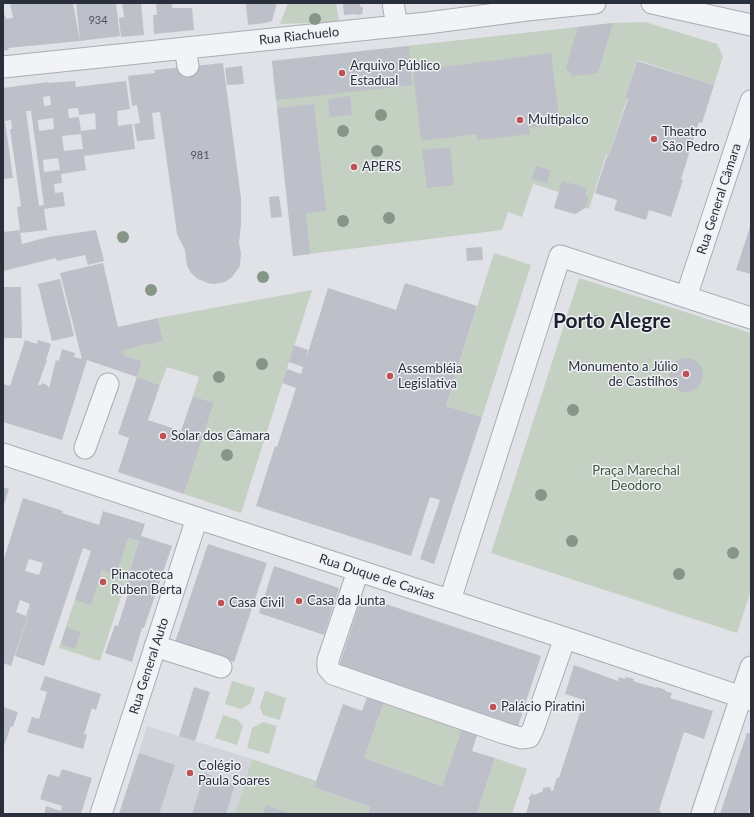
<!DOCTYPE html>
<meta charset="utf-8">
<style>
body{margin:0}
#map{position:relative;width:754px;height:817px;overflow:hidden;background:#e0e2e7;font-family:Lato,sans-serif}
canvas{display:block}
.frame{position:absolute;inset:0;border:4px solid #2a2f3c;pointer-events:none}
</style>
<div id="map">
<canvas width="754" height="817"></canvas>
<div class="frame"></div>
</div>
<script>
const ctx = document.querySelector('canvas').getContext('2d');
ctx.lineJoin = 'round';
function fillPath(path, color) { ctx.fillStyle = color; ctx.fill(path, 'evenodd'); }
const shape = rows => new Path2D(rows.map(r => 'M' + r).join(''));
function strokePath(path, color, width, dash) { ctx.strokeStyle = color; ctx.lineWidth = width; ctx.lineCap = dash ? 'butt' : 'round'; ctx.setLineDash(dash || []); ctx.stroke(path); }
function drawText(font, color, halo, rows, align = 'center') {
  ctx.font = font + ' Lato,sans-serif'; ctx.lineWidth = 3; ctx.setLineDash([]); ctx.textBaseline = 'middle'; ctx.strokeStyle = halo; ctx.fillStyle = color; for (const [text, x, y, turn = 0] of rows) {
    ctx.save(); ctx.translate(x, y); ctx.rotate((+turn || 0) * Math.PI / 180); ctx.textAlign = isNaN(turn) ? turn : align; if (halo) ctx.strokeText(text, 0, 0); ctx.fillText(text, 0, 0); ctx.restore();
  }
}
const built = shape([
 [147,726,252,759,235,814,119,814]
]);
const green = shape([
 [288,3,336,3,339,22,280,24],
 [645,22,717,44,723,56,714,85,637,60,625,98,627,99,609,156,606,155,589,209,585,208,575,214,554,208,559,192,533,184,522,217,508,212,502,230,293,256,272,61,613,23],
 [494,253,531,265,482,417,446,406],
 [579,278,751,333,751,590,737,633,491,553],
 [312,290,241,513,184,494,214,403,193,396,199,377,167,367,160,385,137,377,142,361,124,356,123,350,163,341,158,318],
 [128,538,139,541,100,661,59,648,84,572,100,577,102,570],
 [232,681,255,688,250,704,241,709,225,704],
 [391,683,469,709,442,786,364,758],
 [265,691,286,698,280,720,263,715,260,707],
 [223,715,238,720,243,726,237,745,215,738],
 [263,722,277,726,269,754,247,748,252,728],
 [495,758,527,769,512,814,477,814],
 [252,759,316,781,314,787,370,807,368,814,235,814]
]);
const building = shape([
 [10,3,73,3,80,41,8,48,9,50,3,51,3,9,6,19,13,18],
 [76,3,116,3,120,36,80,41],
 [122,3,141,3,144,35,121,37,119,18,124,17],
 [156,3,172,3,172,8,192,8,194,30,154,34,153,15,157,15],
 [251,3,277,3,272,21,265,23,248,25,246,4],
 [343,3,360,3,360,6,363,8,362,14,358,15,356,14,344,15],
 [613,23,598,73,573,76,566,68,578,27],
 [409,46,412,85,351,92,276,100,272,61],
 [551,53,560,124,529,128,530,134,477,140,477,134,421,141,413,71],
 [637,61,714,85,702,123,699,122,681,179,683,180,671,217,649,210,646,220,614,210,617,200,595,193,607,156,609,156,628,99,625,98],
 [223,63,241,198,241,225,239,243,241,253,240,266,232,277,225,282,214,284,208,283,198,279,191,273,187,266,185,250,177,234,160,112,152,113,155,139,137,141,134,124,140,123,137,105,132,106,128,76,155,73,154,70],
 [242,66,244,84,227,85,225,68],
 [75,81,76,87,126,81,130,109,117,111,118,126,132,124,135,149,84,156,86,170,61,174,62,183,54,184,55,193,63,192,65,206,44,209,47,230,20,233,22,244,48,237,96,230,104,261,88,265,85,255,57,261,56,258,3,271,3,232,20,230,17,207,21,206,10,129,12,129,11,120,5,121,13,178,3,179,3,88,48,82,48,83],
 [50,96,51,105,44,106,43,97],
 [78,108,79,115,95,113,96,129,81,131,79,117,69,118,68,109],
 [26,111,31,111,44,205,39,206],
 [53,118,54,129,39,131,38,120],
 [81,134,83,149,64,151,62,136],
 [58,158,60,170,44,172,43,160],
 [350,96,352,115,330,117,328,99],
 [314,104,326,211,306,213,310,254,293,256,277,108],
 [450,147,454,185,427,188,422,150],
 [536,166,551,170,547,183,532,179],
 [562,181,587,188,585,195,589,197,585,208,575,214,554,208],
 [279,196,282,217,271,218,269,197],
 [751,224,751,274,736,270],
 [482,247,483,260,467,261,466,248],
 [103,263,118,327,158,318,163,341,123,350,124,356,142,361,137,377,87,360,62,440,3,422,3,384,10,386,25,340,37,344,38,340,51,344,46,360,47,360,38,385,41,385,42,383,47,385,49,388,56,360,59,361,62,349,75,353,74,357,82,359,60,273],
 [60,279,74,336,52,341,38,284],
 [405,283,477,306,446,406,482,417,434,564,420,559,440,500,430,497,411,556,256,506,275,446,277,447,296,388,282,383,287,369,301,374,303,367,289,362,294,345,308,350,306,359,328,288,396,310],
 [3,287,21,287,22,338,3,338],
 '669 375a17 17 0 1 1 34 0a17 17 0 1 1-34 0Z',
 [137,377,160,385,148,420,181,431,193,396,214,403,184,494,118,472,129,438,118,434],
 [3,487,9,489,3,507],
 [23,498,63,511,62,513,99,525,103,511,145,524,141,536,172,546,144,628,142,628,132,662,105,653,115,625,118,626,128,594,123,592,139,541,128,538,116,575,102,570,91,605,75,600,91,551,83,548,44,666,15,656,36,592,11,666,3,663,3,562],
 [29,559,43,563,39,575,25,571],
 [20,600,30,604,26,616,16,612],
 [208,544,267,563,234,662,175,642],
 [274,566,339,588,324,635,259,613],
 [362,596,541,656,518,726,484,714,472,751,495,758,477,814,368,814,370,807,314,787,343,704,362,711,374,678,339,666],
 [391,683,469,709,442,786,364,758],
 [66,627,81,632,75,649,61,644],
 [574,665,618,681,619,677,625,679,626,677,634,679,633,681,656,688,657,687,666,690,665,691,672,693,670,698,713,711,704,739,684,732,659,810,661,811,661,814,526,814,530,800,528,799,532,793,534,795,543,791,543,788,550,787,551,791,553,791,557,777,559,778,584,700,565,694],
 [45,676,101,694,96,710,92,708,84,734,87,735,83,749,27,732,32,717,39,719,47,692,40,690],
 [194,687,210,692,195,741,179,736],
 [3,707,18,712,13,727,11,726,3,749],
 [751,730,751,804,748,814,720,814,747,733,750,733],
 [139,753,175,765,159,814,119,814],
 [62,769,92,778,81,814,44,814,46,806,61,811,62,806,40,799,48,774,59,777],
 [205,773,235,784,226,814,192,814],
 [266,805,292,814,263,814]
]);
const minor = shape([
 [393,3,397,26],
 [652,3,751,25],
 [185,48,188,66],
 [3,67,427,23,527,10,595,3],
 [686,297,751,101],
 [85,448,108,384],
 [3,454,197,518,565,638,751,700],
 [358,571,328,660,328,668,333,674,504,733,521,738,529,737,533,729,565,638],
 [450,600,560,256,751,318],
 [155,646,221,667],
 [101,814,197,518],
 [702,814,751,667]
]);
const trees = [
 [315,19],
 [381,115],
 [343,131],
 [377,151],
 [389,218],
 [343,221],
 [123,237],
 [263,277],
 [151,290],
 [596,321],
 [262,364],
 [219,377],
 [573,410],
 [227,455],
 [541,495],
 [572,541],
 [733,553],
 [679,574]
];
const markers = [
 [342,73,4,"#bf5256"],
 [520,120,4,"#bf5256"],
 [654,139,4,"#bf5256"],
 [354,167,4,"#bf5256"],
 [686,374,4,"#bf5256"],
 [390,376,4,"#bf5256"],
 [163,436,4,"#bf5256"],
 [103,582,4,"#bf5256"],
 [299,601,4,"#bf5256"],
 [221,603,4,"#bf5256"],
 [493,707,4,"#bf5256"],
 [190,773,4,"#bf5256"]
];
const numberNames = [
 ["934",98,20],
 ["981",200,155]
];
const streetNames = [
 ["Rua Riachuelo",299,36,-6],
 ["Rua General Câmara",719,199,-72],
 ["Rua Duque de Caxias",377,577,18],
 ["Rua General Auto",149,666,-72]
];
const poiNames = [
 ["Arquivo Público",350,66],
 ["Estadual",350,81],
 ["Multipalco",528,120],
 ["Theatro",662,132],
 ["São Pedro",662,147],
 ["APERS",362,167],
 ["Monumento a Júlio",678,367,"right"],
 ["de Castilhos",678,382,"right"],
 ["Assembléia",398,369],
 ["Legislativa",398,384],
 ["Solar dos Câmara",171,436],
 ["Pinacoteca",111,575],
 ["Ruben Berta",111,590],
 ["Casa da Junta",307,601],
 ["Casa Civil",229,603],
 ["Palácio Piratini",501,707],
 ["Colégio",198,766],
 ["Paula Soares",198,781]
];
const parkNames = [
 ["Praça Marechal",636,471],
 ["Deodoro",636,486]
];
const townNames = [
 ["Porto Alegre",612,321]
];
fillPath(built, '#d2d4dc');
fillPath(green, '#c4d0c2');
fillPath(building, '#bdc0c9');
strokePath(minor, '#a9acb4', 23);
strokePath(minor, '#f2f3f6', 21);
ctx.fillStyle = '#859687';
for (const [x, y] of trees) { ctx.beginPath(); ctx.arc(x, y, 6, 0, 2 * Math.PI); ctx.fill(); }
for (const [x, y, r, color] of markers) { const dot = new Path2D(); dot.arc(x, y, r, 0, 2 * Math.PI); ctx.fillStyle = color; ctx.fill(dot); strokePath(dot, '#eff1f5', 1.5); }
drawText('11px', '#4f535f', null, numberNames);
drawText('13px', '#2a2f3c', '#eff1f5', streetNames);
drawText('13px', '#2a2f3c', '#eff1f5', poiNames, 'left');
drawText('13px', '#3b5739', '#eff1f5', parkNames);
drawText('bold 21px', '#1c202d', '#eff1f5', townNames);
</script>
